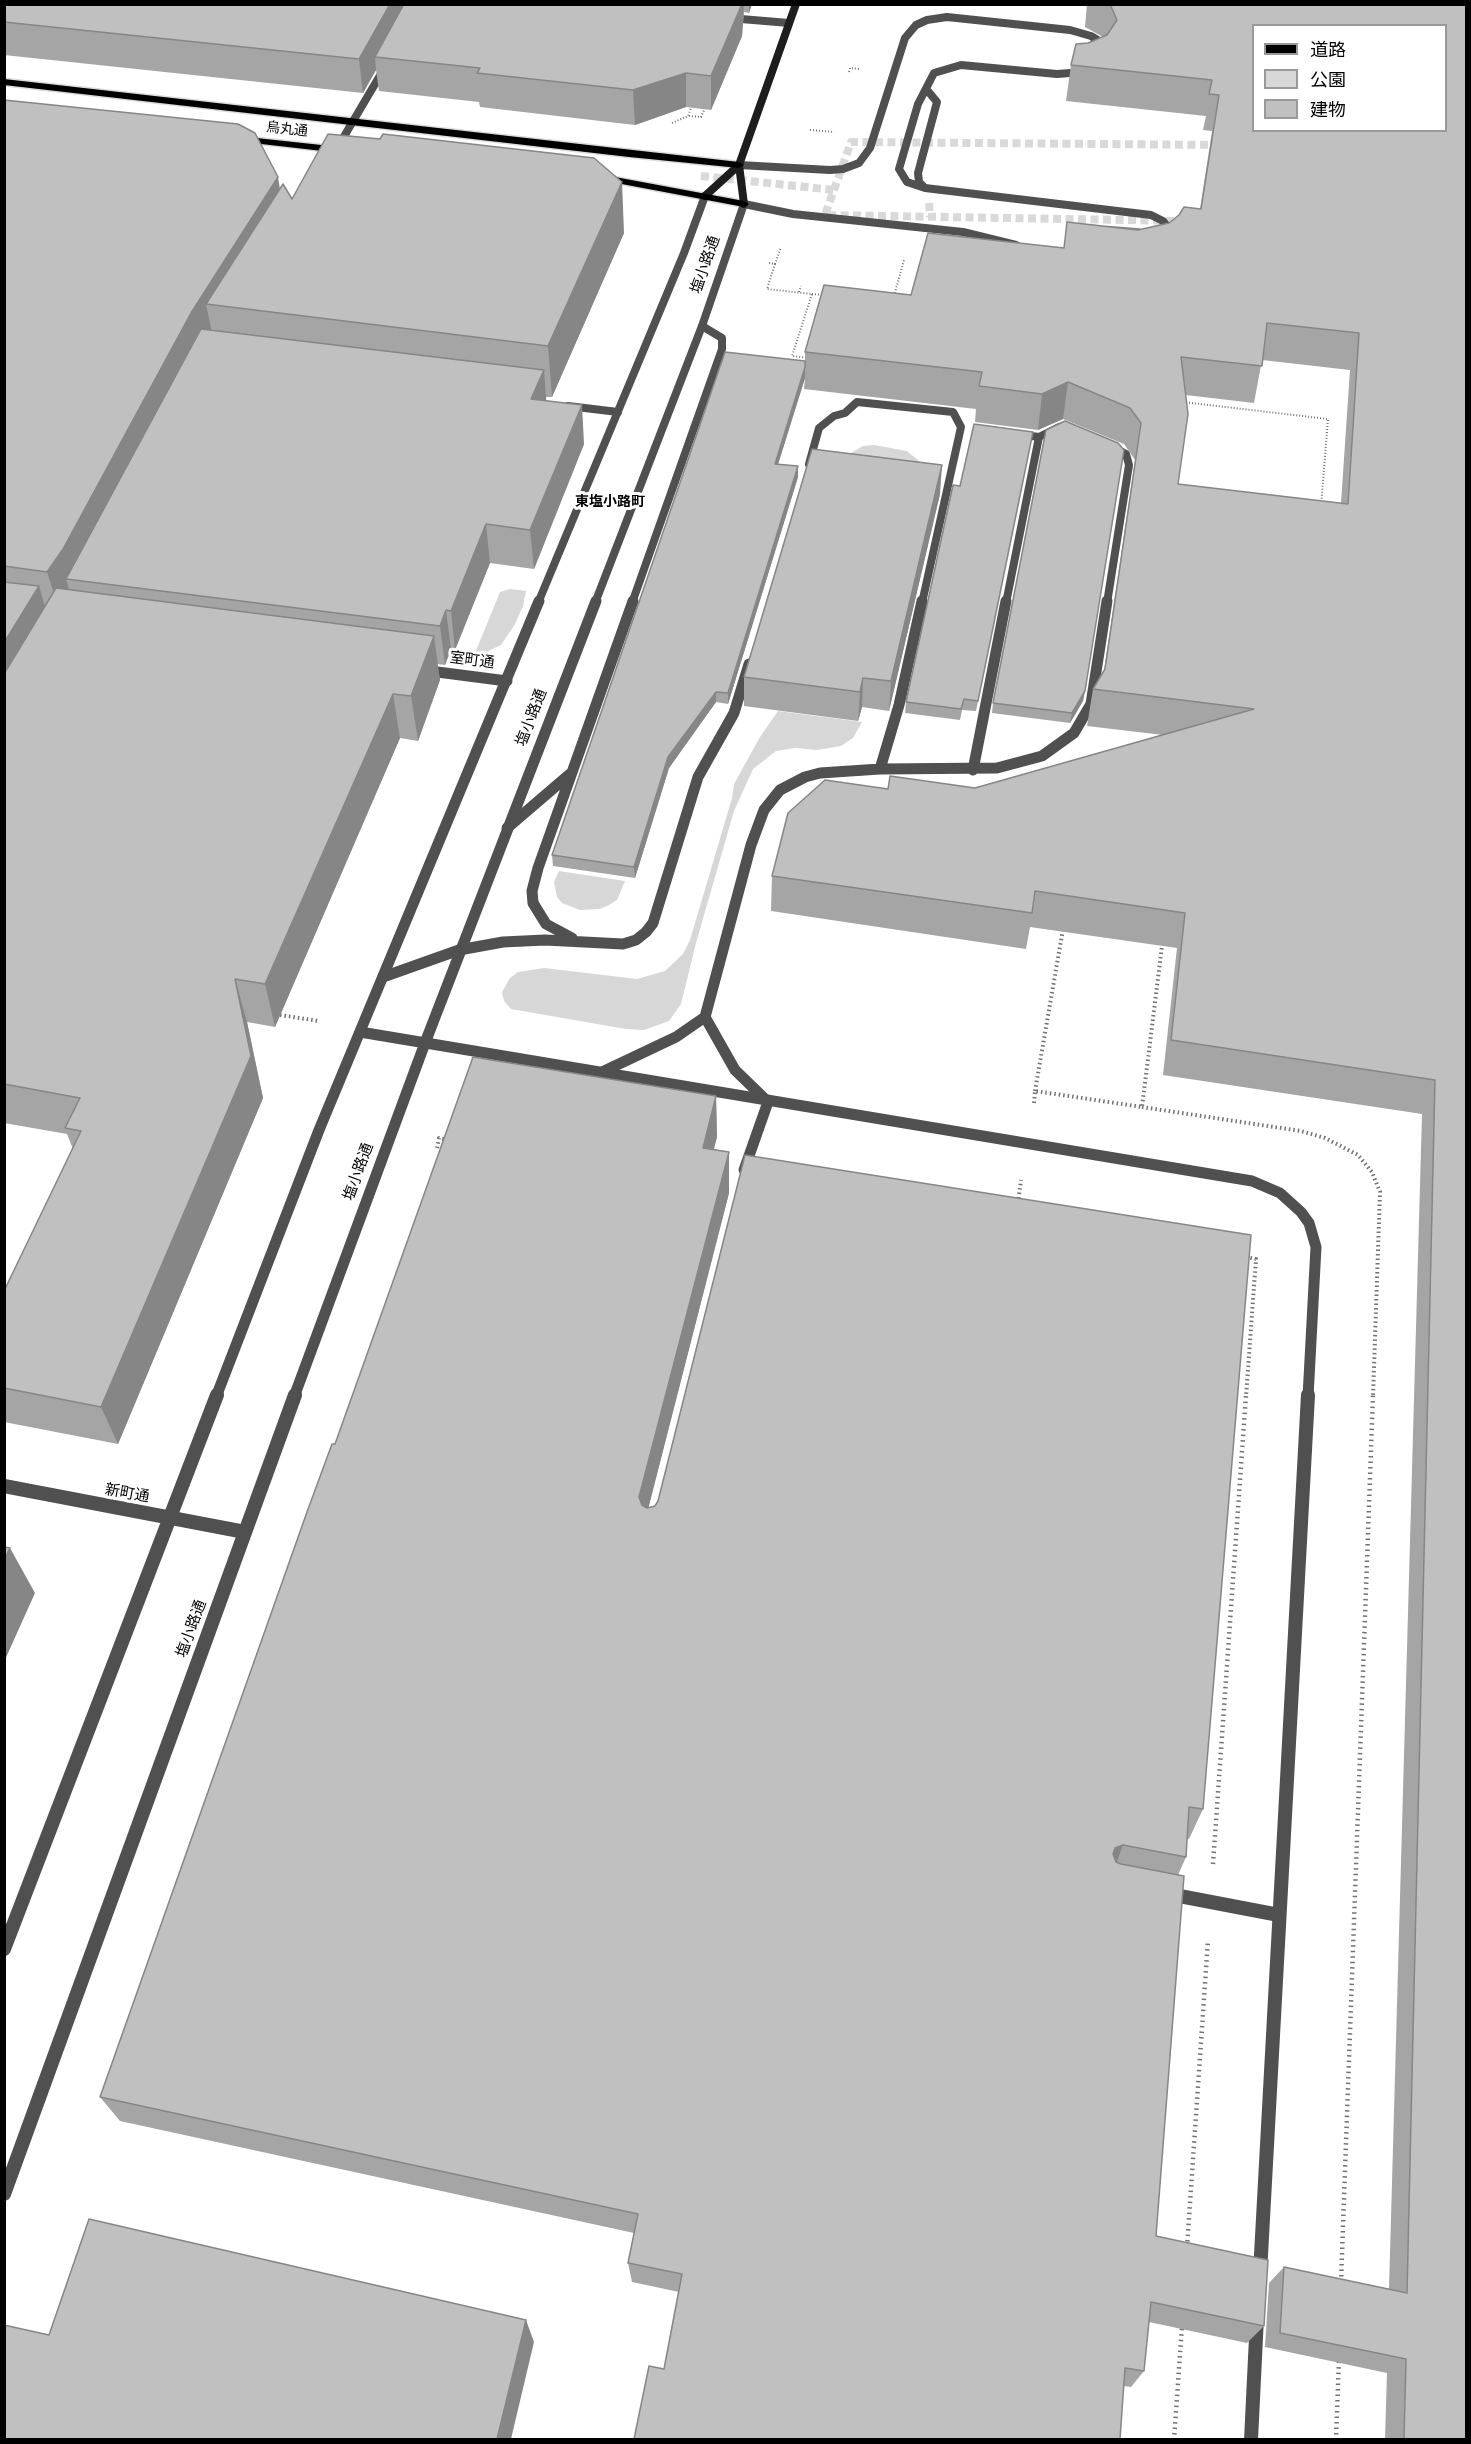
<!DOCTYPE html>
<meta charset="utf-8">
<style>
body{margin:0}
#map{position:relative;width:1471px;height:2444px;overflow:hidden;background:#fff;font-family:Poppins,"Noto Sans JP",sans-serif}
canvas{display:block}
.frame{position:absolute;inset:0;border:6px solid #000;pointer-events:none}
.legend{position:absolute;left:1252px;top:24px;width:195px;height:108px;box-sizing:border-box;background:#fff;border:2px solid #999;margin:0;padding:8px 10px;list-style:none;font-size:18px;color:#000}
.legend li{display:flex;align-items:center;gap:12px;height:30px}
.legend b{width:30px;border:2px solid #999}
</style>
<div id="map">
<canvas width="1471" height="2444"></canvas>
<div class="frame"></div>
<ul class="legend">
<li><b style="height:8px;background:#000"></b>道路</li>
<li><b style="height:16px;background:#d7d7d7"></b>公園</li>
<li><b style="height:16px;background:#c0c0c0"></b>建物</li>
</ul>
</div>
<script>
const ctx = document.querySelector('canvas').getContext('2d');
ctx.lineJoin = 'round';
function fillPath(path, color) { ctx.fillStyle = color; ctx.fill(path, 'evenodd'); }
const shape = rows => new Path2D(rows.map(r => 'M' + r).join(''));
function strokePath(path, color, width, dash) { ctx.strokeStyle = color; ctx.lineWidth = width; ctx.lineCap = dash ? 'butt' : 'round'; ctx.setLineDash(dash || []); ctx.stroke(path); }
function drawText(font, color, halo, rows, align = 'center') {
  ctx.font = font + ' Poppins,"Noto Sans JP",sans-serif'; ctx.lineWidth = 6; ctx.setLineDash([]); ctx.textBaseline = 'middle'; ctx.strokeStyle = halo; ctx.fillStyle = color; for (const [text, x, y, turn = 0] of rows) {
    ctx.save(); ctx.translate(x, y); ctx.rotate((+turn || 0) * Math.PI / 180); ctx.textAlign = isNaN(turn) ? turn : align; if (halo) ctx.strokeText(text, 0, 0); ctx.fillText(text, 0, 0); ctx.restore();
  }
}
const green = shape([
 [874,445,907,451,919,461,920,466,846,456,863,446],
 [510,589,526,591,523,606,515,624,501,645,473,658,500,592],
 [778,711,862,722,853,738,841,746,817,750,795,748,776,751,753,769,734,811,696,943,681,1004,669,1021,644,1030,626,1029,511,1009,504,1001,502,992,510,978,518,972,544,968,637,979,665,971,683,954,690,940,732,798,734,784,760,737],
 [559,871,625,881,617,900,609,905,600,909,580,910,562,903,557,897,554,882]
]);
const pedestrianTunnel = shape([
 [701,176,834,190],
 [929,203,930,217],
 [1186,221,825,215,851,142,1225,145]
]);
const pathFar2 = shape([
 [849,72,850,68,860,69],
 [689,116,701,117,706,106],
 [672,123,688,116,693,103],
 [810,130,834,132],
 [769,263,775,264,767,289,812,294,792,356,809,358],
 [775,264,781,247],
 [799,292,801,286],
 [812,294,826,295],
 [894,296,904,260],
 [1183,402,1328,419,1321,506]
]);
const pathFar1 = shape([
 [280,1015,319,1021],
 [1035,1091,1063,929],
 [1034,1103,1035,1091,1142,1107,1162,946],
 [1142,1107,1301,1131,1325,1138,1358,1155,1372,1172,1380,1192,1373,1397],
 [437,1148,439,1138,449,1140],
 [1018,1203,1021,1180],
 [1246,1257,1256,1259,1246,1397]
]);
const path = shape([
 [1213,1864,1246,1395],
 [1187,2247,1208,1940],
 [1341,2282,1373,1395],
 [1174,2440,1182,2326],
 [1336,2440,1339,2359]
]);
const serviceFar2 = shape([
 [927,90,937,102,918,173,919,182,925,188,1151,215,1163,221,1170,230,1172,238],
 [739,165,830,170,843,169,859,163,870,148,905,38,916,25,927,20,947,17,1070,30,1091,36,1099,41,1105,51],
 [925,188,907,182,899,169,918,104,934,73,961,65,1057,74,1084,72],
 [744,204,793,214,963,232,1016,245],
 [1016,434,1039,437,1059,427],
 [809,464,819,428,834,416,845,413,857,402,953,412,961,427,922,603],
 [632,603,722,349,722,338,702,326],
 [1006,603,1039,437],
 [1107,603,1129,465,1126,454,1111,446]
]);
const serviceFar1 = shape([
 [880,769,899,705,922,601],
 [973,770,1006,601],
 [507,828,570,774],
 [572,938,546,924,533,903,532,891,538,868,633,601],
 [383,977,459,950,503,942,545,940,623,944,636,940,646,932,653,923,698,777,734,713,749,664],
 [705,1017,735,1070,768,1102,744,1170],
 [600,1073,676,1037,705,1017,751,845,764,810,780,790,805,777,820,773,880,769,997,768,1042,756,1074,733,1091,704,1107,601]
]);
const service = shape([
 [1169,1894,1279,1915]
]);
const minorFar1 = shape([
 [729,18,789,23],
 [336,150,385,67],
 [568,406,618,412]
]);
const minor = shape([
 [422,670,507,681]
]);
const tertiaryFar2 = shape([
 [538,603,684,253,705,196],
 [595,603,702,326,744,204]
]);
const tertiaryFar1 = shape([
 [360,1032,1252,1181,1280,1193,1301,1212,1309,1223,1316,1247,1308,1397],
 [216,1397,319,1130,539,601],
 [294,1397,425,1043,596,601]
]);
const tertiary = shape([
 [4,1486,245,1532],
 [4,1949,217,1395],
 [4,2194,295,1395],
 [1260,2273,1308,1395],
 [1251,2440,1257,2317]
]);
const secondary = shape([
 [705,196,739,165],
 [744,204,739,165,796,4]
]);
const primary = shape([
 [4,79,739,162,744,165,739,168,629,157,4,85,4,79],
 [238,136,340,147,345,150,340,153,235,141,235,137,238,136],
 [599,174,744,201,749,204,744,207,595,179,595,175,599,174]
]);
const wall = shape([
 [4,4,752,4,749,13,744,12,742,36,711,110,686,107,635,125,480,107,479,102,379,91,376,70,363,93,4,55],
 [1087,4,1467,4,1467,2439,1385,2439,1387,2373,1265,2347,1269,2283,1284,2267,1389,2289,1422,1114,1163,1075,1177,948,1030,927,1026,949,771,911,772,876,888,789,975,788,1163,735,1087,726,1093,689,1104,670,1135,460,1124,444,1063,419,1038,430,975,422,976,409,804,389,805,378,778,464,798,466,798,477,728,704,716,702,669,768,635,878,553,866,552,855,805,361,805,352,911,295,1064,248,1169,223,1200,209,1212,131,1203,130,1206,116,1066,101,1071,65,1088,43,1103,37,1085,27],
 [1262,360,1350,370,1341,503,1178,484,1186,395,1254,403],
 [4,100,280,189,292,199,624,233,552,397,546,397,546,401,584,444,534,569,490,563,455,650,451,649,445,665,437,664,440,680,418,741,400,738,275,1027,247,1022,263,1098,118,1444,4,1422,4,1291,73,1149,67,1134,4,1123],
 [1031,442,976,711,962,710,960,720,905,713,906,702,960,486],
 [1124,450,1083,701,1070,723,992,713,993,703],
 [940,494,889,711,862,707,858,721,744,706,744,677],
 [716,1096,717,1137,713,1150,729,1152,729,1193,648,1508,1203,1809,1189,1839,1187,1839,1186,1857,1178,1875,1156,2236,1264,2326,1247,2343,1149,2322,1144,2371,1131,2387,1124,2386,664,2369,679,2292,632,2282,628,2263,634,2233,120,2121,100,2097,335,1444]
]);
const shadedWall = shape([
 [390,4,412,4,375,57,376,70,363,93,359,59],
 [739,4,744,4,742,36,711,110,711,76],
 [749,4,752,4,749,13],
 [686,73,686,107,635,125,633,90],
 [278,177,285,221,206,304,213,338,66,579,72,599,61,616,47,572,191,313],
 [622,182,624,233,552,397,548,346],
 [805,367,805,378,775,474,775,464],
 [544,370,547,410,531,399],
 [1068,382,1063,419,1038,430,1042,394],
 [582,405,584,444,534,569,530,530],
 [942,465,940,494,889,711,891,681],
 [798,466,798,477,728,704,728,693],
 [486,524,490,563,455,650,451,611],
 [39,586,52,631,4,713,4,643],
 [446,610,451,649,445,665,440,626],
 [434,636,440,680,418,741,411,696],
 [863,678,862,707,858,721,860,692],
 [1085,691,1083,701,1070,723,1072,713],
 [716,692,716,702,669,768,635,878,634,867,668,757],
 [393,694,400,738,275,1027,265,984],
 [235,979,247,1022,263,1098,118,1444,101,1407],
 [716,1096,717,1137,704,1189,703,1148],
 [729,1152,729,1193,642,1533,639,1497],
 [10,1548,35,1593,4,1662,4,1560],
 [1123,1845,1112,1875,1102,1883,1115,1848],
 [526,2320,534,2342,511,2439,497,2439]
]);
const building = shape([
 [4,4,390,4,359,59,4,22,4,4],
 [404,4,742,4,711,76,686,73,633,90,477,73,480,68,375,57,404,4],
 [1110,4,1467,4,1467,2439,1404,2439,1406,2359,1280,2333,1284,2267,1407,2293,1435,1080,1171,1040,1185,913,1035,891,1032,913,772,876,788,813,825,780,888,789,890,776,975,788,1254,709,1093,689,1105,669,1141,423,1130,408,1068,382,1042,394,979,386,982,372,805,352,824,285,911,295,928,233,1064,248,1067,222,1138,230,1169,223,1179,215,1184,207,1201,209,1219,95,1209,94,1212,80,1071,65,1076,44,1088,43,1107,35,1117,20,1110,4],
 [1254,26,1446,26,1446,130,1254,130,1254,26],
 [1267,323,1359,333,1348,504,1178,484,1188,414,1181,357,1262,366,1267,323],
 [4,100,238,124,255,133,278,177,191,313,63,549,47,572,4,566,4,100],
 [328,134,380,139,383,134,594,158,622,182,548,346,206,304,283,184,292,199,328,134],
 [1102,226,1140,229,1138,230,1102,226],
 [201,329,544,370,531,399,582,405,530,530,486,524,451,611,446,610,440,626,66,579,201,329],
 [725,352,805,361,805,367,775,464,798,466,728,693,716,692,668,757,634,867,552,855,725,352],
 [1065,421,1118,443,1124,450,1085,691,1072,713,993,703,1046,430,1065,421],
 [974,424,1033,432,978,701,964,699,961,709,906,702,953,485,960,486,974,424],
 [812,449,942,465,891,681,863,678,860,692,744,677,812,449],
 [4,582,39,586,4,643,4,582],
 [56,588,434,636,411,696,393,694,265,984,235,979,251,1056,101,1407,4,1388,4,1291,81,1131,65,1128,80,1098,4,1084,4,674,56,588],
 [473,1057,716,1096,703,1148,729,1152,639,1497,642,1505,647,1508,655,1506,658,1501,745,1155,1251,1235,1203,1809,1189,1807,1186,1857,1123,1845,1115,1848,1113,1854,1116,1862,1121,1864,1184,1876,1156,2236,1268,2260,1264,2326,1151,2302,1144,2371,1125,2368,1120,2439,634,2439,649,2366,664,2369,682,2274,628,2263,638,2214,100,2097,307,1512,332,1444,335,1444,473,1057],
 [4,1547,10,1548,4,1560,4,1547],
 [89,2219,526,2320,497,2439,4,2439,4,2325,49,2335,89,2219]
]);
const farStreetnames = [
 ["烏丸通",287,130,6]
];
const farNeighbourhoodnames = [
 ["東塩小路町",610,502]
];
const streetNames = [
 ["塩小路通",706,265,-71],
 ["室町通",472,661,7],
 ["塩小路通",532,718,-69],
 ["塩小路通",359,1172,-70],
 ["新町通",127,1494,10],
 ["塩小路通",192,1629,-70]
];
fillPath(green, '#d7d7d7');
strokePath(pedestrianTunnel, '#d9d9d9', 8, [8, 4.5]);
strokePath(primary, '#dbdbdb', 3);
strokePath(pathFar2, '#727272', 2, [1, 2]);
strokePath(pathFar1, '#727272', 4, [1.5, 3]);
strokePath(path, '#727272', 4.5, [1.5, 4]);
strokePath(serviceFar2, '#505050', 8);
strokePath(serviceFar1, '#505050', 11);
strokePath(service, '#505050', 14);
strokePath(minorFar1, '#505050', 8);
strokePath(minor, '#505050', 11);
strokePath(tertiaryFar2, '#505050', 8);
strokePath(tertiaryFar1, '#505050', 11);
strokePath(tertiary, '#505050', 14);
strokePath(secondary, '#1d1d1d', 8);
fillPath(primary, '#000');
fillPath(wall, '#a5a5a5');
fillPath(shadedWall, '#868686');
fillPath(building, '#c0c0c0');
strokePath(building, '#868686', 1.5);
drawText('14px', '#000', '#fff', farStreetnames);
drawText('bold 14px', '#000', '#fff', farNeighbourhoodnames);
drawText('15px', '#000', '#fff', streetNames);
</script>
